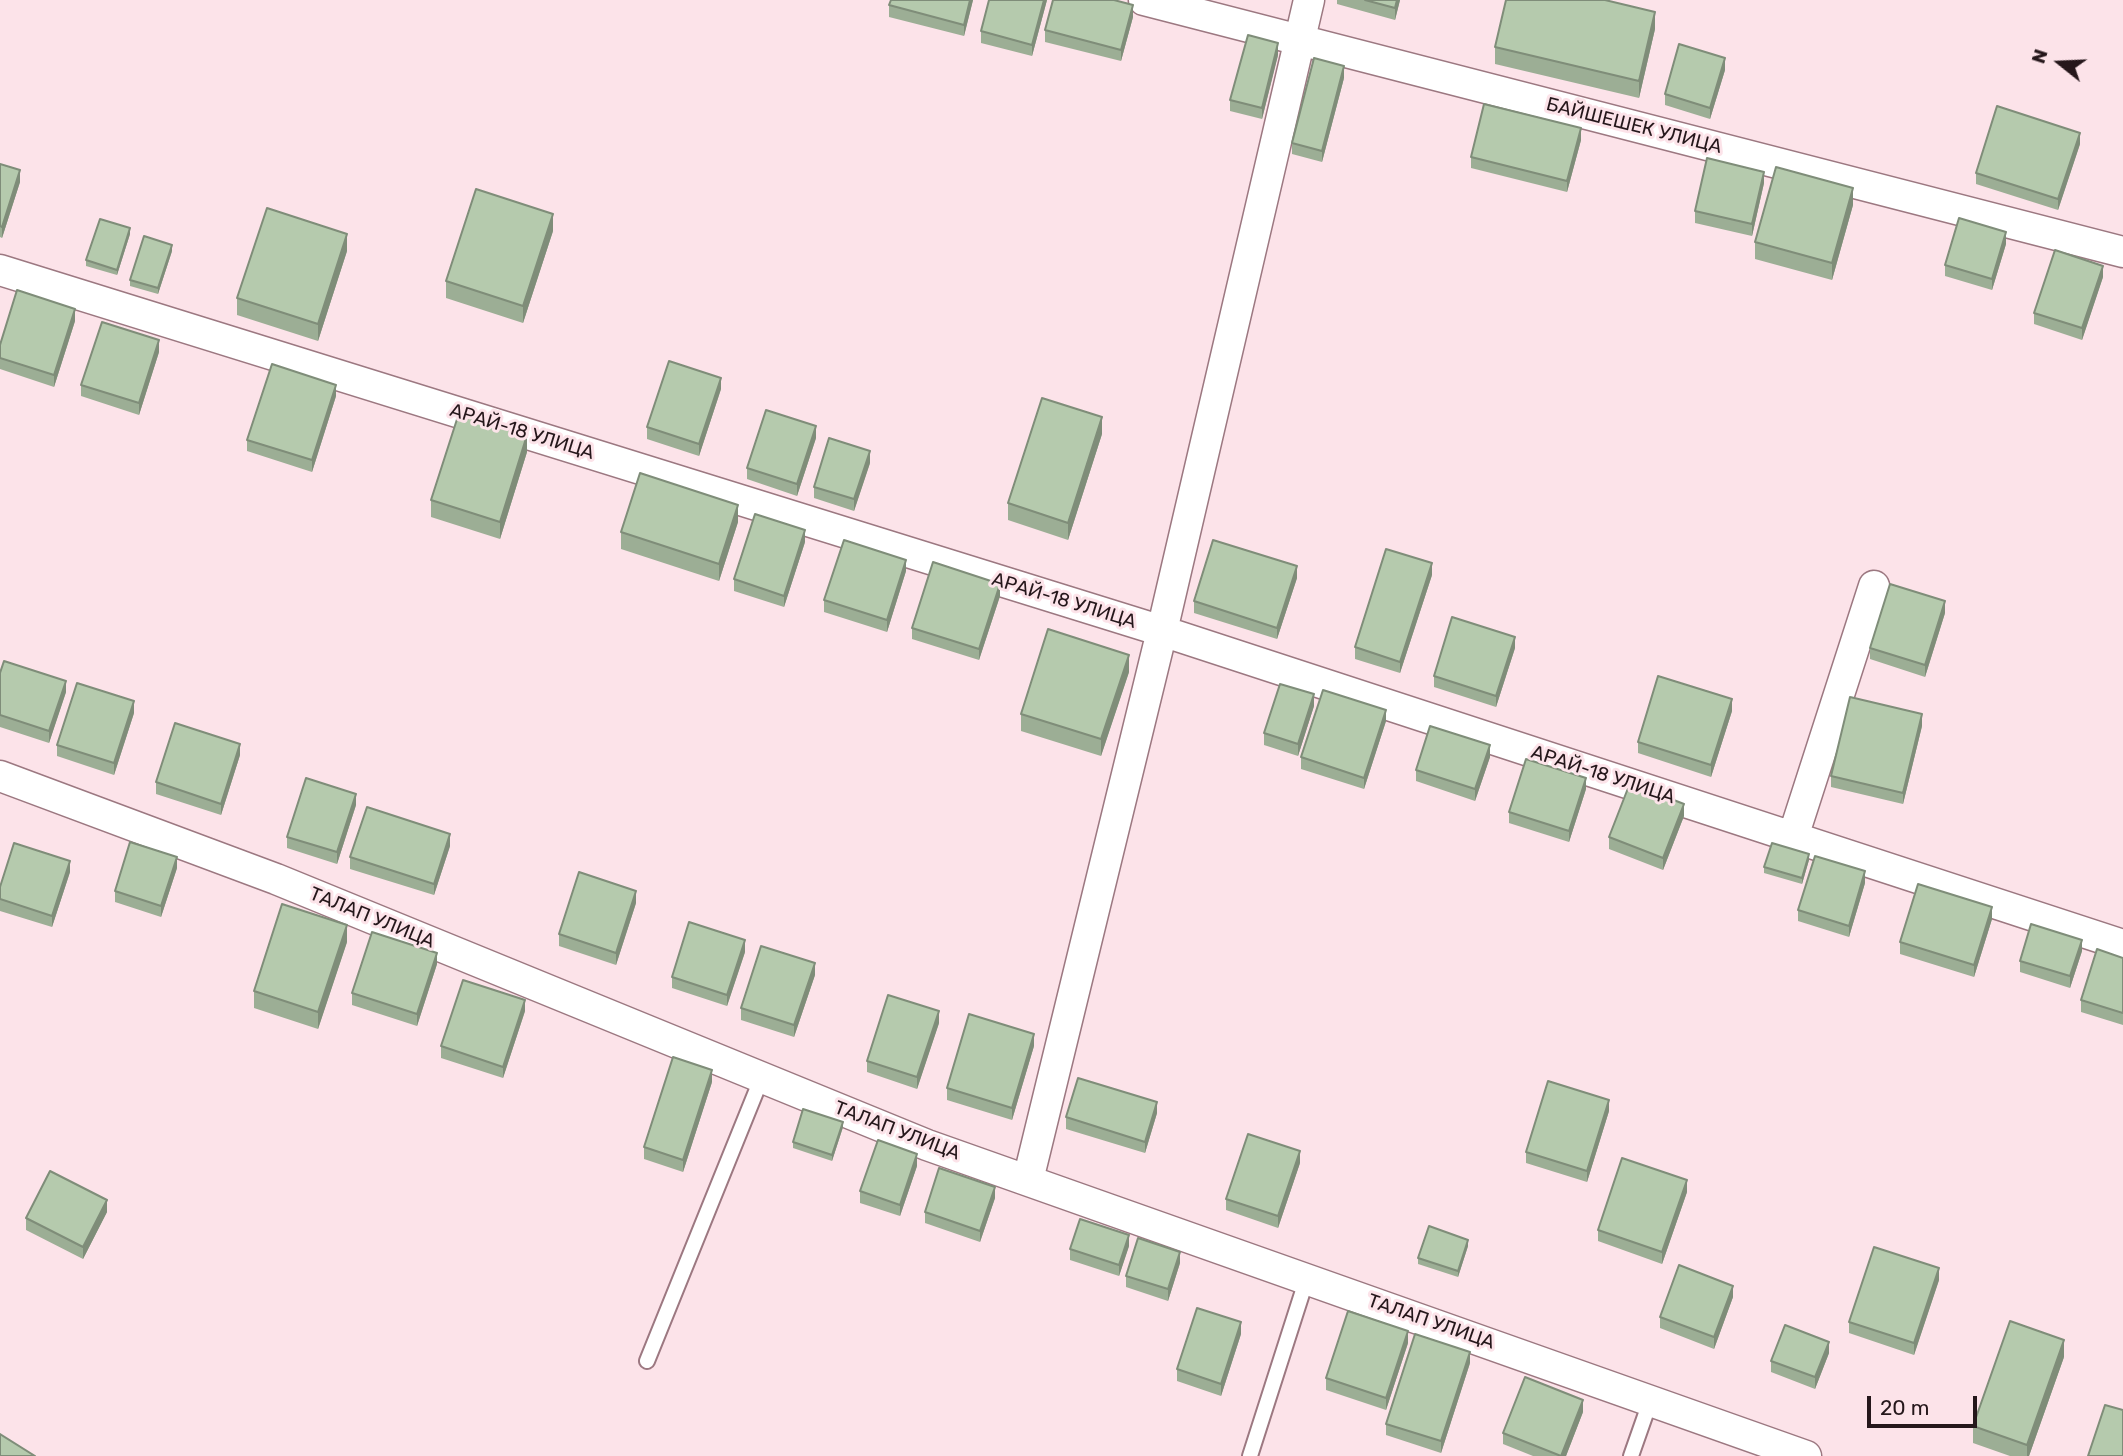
<!DOCTYPE html>
<meta charset="utf-8">
<style>
body{margin:0}
#map{position:relative;width:2123px;height:1456px;overflow:hidden;background:#fce3e9;font-family:Rubik,sans-serif}
canvas{display:block}
.north{position:absolute;left:2025px;top:28px;width:70px;height:70px;-webkit-text-stroke:5px #fce3e9;paint-order:stroke;rotate:288deg;font-size:19px;font-weight:700;line-height:28px;text-align:center;color:#25171b}
.north::after{content:'';display:block;margin:auto;width:24px;height:32px;background:#25171b;clip-path:polygon(50% 0,100% 100%,50% 72%,0 100%)}
.scale{position:absolute;left:1867px;top:1396px;width:110px;height:32px;box-sizing:border-box;border:4px solid #25171b;border-top:0;padding-left:9px;font-size:21px;line-height:24px;white-space:nowrap;color:#25171b;-webkit-text-stroke:5px #fce3e9;paint-order:stroke}
</style>
<div id="map">
<canvas width="2123" height="1456"></canvas>
<div class="north">N</div>
<div class="scale">20 m</div>
</div>
<script>
const ctx = document.querySelector('canvas').getContext('2d');
ctx.lineJoin = 'round';
const shape = rows => new Path2D(rows.map(r => 'M' + r).join(''));
function strokePath(path, color, width, dash) { ctx.strokeStyle = color; ctx.lineWidth = width; ctx.lineCap = dash ? 'butt' : 'round'; ctx.setLineDash(dash || []); ctx.stroke(path); }
function fillPath(path, color) { ctx.fillStyle = color; ctx.fill(path, 'evenodd'); }
function drawText(font, color, halo, rows, align = 'center') {
  ctx.font = font + ' Rubik,sans-serif'; ctx.lineWidth = 6; ctx.setLineDash([]); ctx.textBaseline = 'middle'; ctx.strokeStyle = halo; ctx.fillStyle = color; for (const [text, x, y, turn = 0] of rows) {
    ctx.save(); ctx.translate(x, y); ctx.rotate((+turn || 0) * Math.PI / 180); ctx.textAlign = isNaN(turn) ? turn : align; if (halo) ctx.strokeText(text, 0, 0); ctx.fillText(text, 0, 0); ctx.restore();
  }
}
const service = shape([
 [647,1361,762,1077],
 [1250,1456,1307,1278],
 [1631,1456,1651,1399]
]);
const minor = shape([
 [1144,0,2123,252],
 [0,270,1162,631,2123,945],
 [0,776,276,879,927,1145,1806,1456],
 [1793,837,1874,586],
 [1028,1180,1162,631,1309,0]
]);
const wall = shape([
 [973,0,964,36,889,17,889,5],
 [1047,0,1032,56,981,43,981,31],
 [1337,0,1400,0,1395,20,1337,4],
 [1133,17,1121,61,1045,42,1045,30],
 [1655,29,1639,98,1495,64,1495,47],
 [1278,55,1262,119,1230,111,1230,100],
 [1725,70,1710,119,1665,105,1665,94],
 [1344,78,1322,162,1292,154,1292,143],
 [1581,140,1567,192,1471,168,1471,157],
 [2080,144,2058,210,1976,184,1976,173],
 [0,164,20,182,2,238,0,237],
 [1764,183,1752,236,1695,223,1695,211],
 [1853,205,1832,280,1755,259,1755,242],
 [553,231,523,323,446,298,446,281],
 [130,234,117,275,86,266,86,260],
 [2006,244,1992,290,1945,276,1945,265],
 [172,251,158,294,130,286,130,280],
 [347,251,318,341,237,315,237,298],
 [2103,277,2082,340,2034,324,2034,313],
 [75,321,54,387,0,369,0,345],
 [159,352,139,415,81,396,81,385],
 [721,389,699,456,647,439,647,427],
 [336,396,312,472,247,451,247,440],
 [1102,434,1068,540,1008,520,1008,503],
 [816,438,797,496,747,479,747,468],
 [527,452,500,539,431,517,431,500],
 [870,463,854,511,814,498,814,487],
 [738,522,719,581,621,549,621,532],
 [805,542,784,607,734,591,734,579],
 [906,571,887,632,824,612,824,600],
 [1432,575,1400,673,1355,659,1355,647],
 [1297,578,1277,639,1194,613,1194,601],
 [1000,596,979,660,912,639,912,628],
 [1945,613,1925,677,1870,659,1870,648],
 [1515,648,1496,707,1434,687,1434,676],
 [1129,672,1101,756,1021,731,1021,714],
 [0,673,66,692,49,743,0,727],
 [1314,706,1298,756,1264,745,1264,733],
 [1732,711,1711,777,1638,753,1638,742],
 [134,713,114,775,57,756,57,745],
 [1386,721,1364,789,1301,769,1301,757],
 [1922,726,1903,804,1831,787,1831,776],
 [240,755,221,815,156,794,156,782],
 [1490,757,1475,801,1416,781,1416,770],
 [1586,789,1569,842,1509,823,1509,812],
 [356,805,337,864,287,848,287,837],
 [1684,816,1663,870,1609,849,1609,837],
 [450,846,434,895,350,869,350,857],
 [1809,860,1802,884,1764,873,1764,867],
 [177,868,161,917,115,902,115,891],
 [70,872,52,927,0,911,0,887],
 [1865,883,1849,937,1798,921,1798,910],
 [636,903,616,965,559,946,559,934],
 [1992,919,1974,977,1900,954,1900,942],
 [347,942,318,1029,254,1008,254,991],
 [2082,951,2070,988,2020,972,2020,961],
 [745,952,727,1006,672,988,672,977],
 [2123,958,2123,1025,2081,1012,2081,1000],
 [437,964,417,1026,352,1005,352,993],
 [815,975,794,1037,741,1020,741,1008],
 [525,1011,503,1078,441,1058,441,1046],
 [939,1023,917,1089,867,1072,867,1061],
 [1034,1046,1012,1120,947,1100,947,1088],
 [712,1082,683,1172,644,1159,644,1147],
 [1609,1111,1587,1182,1526,1163,1526,1152],
 [1157,1113,1145,1153,1066,1129,1066,1117],
 [843,1127,832,1161,793,1148,793,1142],
 [1300,1163,1278,1228,1226,1210,1226,1199],
 [917,1166,900,1216,860,1203,860,1191],
 [1687,1192,1662,1264,1598,1241,1598,1230],
 [995,1198,980,1242,925,1223,925,1212],
 [107,1212,83,1259,26,1230,26,1218],
 [1129,1246,1119,1276,1070,1260,1070,1249],
 [1468,1246,1458,1277,1418,1264,1418,1258],
 [1180,1263,1168,1301,1126,1287,1126,1276],
 [1939,1280,1914,1355,1849,1333,1849,1322],
 [1733,1297,1714,1349,1660,1328,1660,1317],
 [1241,1334,1221,1396,1177,1381,1177,1369],
 [1408,1343,1386,1410,1326,1390,1326,1378],
 [1829,1353,1815,1389,1771,1372,1771,1361],
 [2064,1357,2029,1456,2010,1456,1973,1443,1973,1426],
 [1470,1363,1441,1453,1386,1435,1386,1424],
 [1583,1412,1566,1456,1533,1456,1503,1444,1503,1433]
]);
const shadedWall = shape([
 [970,0,973,0,964,36,964,25],
 [1044,0,1047,0,1032,56,1032,45],
 [1397,0,1400,0,1395,20,1395,8],
 [1133,5,1133,17,1121,61,1121,50],
 [1655,12,1655,29,1639,98,1639,81],
 [1278,43,1278,55,1262,119,1262,108],
 [1725,58,1725,70,1710,119,1710,108],
 [1344,66,1344,78,1322,162,1322,151],
 [1581,128,1581,140,1567,192,1567,181],
 [2080,133,2080,144,2058,210,2058,199],
 [20,170,20,182,2,238,2,227],
 [1764,172,1764,183,1752,236,1752,224],
 [1853,188,1853,205,1832,280,1832,263],
 [553,214,553,231,523,323,523,306],
 [130,228,130,234,117,275,117,270],
 [2006,232,2006,244,1992,290,1992,279],
 [347,234,347,251,318,341,318,324],
 [172,245,172,251,158,294,158,288],
 [2103,266,2103,277,2082,340,2082,328],
 [75,309,75,321,54,387,54,375],
 [159,340,159,352,139,415,139,403],
 [721,378,721,389,699,456,699,444],
 [336,385,336,396,312,472,312,460],
 [1102,417,1102,434,1068,540,1068,523],
 [816,426,816,438,797,496,797,484],
 [527,435,527,452,500,539,500,522],
 [870,451,870,463,854,511,854,499],
 [738,505,738,522,719,581,719,564],
 [805,530,805,542,784,607,784,596],
 [906,560,906,571,887,632,887,620],
 [1432,563,1432,575,1400,673,1400,662],
 [1297,566,1297,578,1277,639,1277,628],
 [1000,584,1000,596,979,660,979,649],
 [1945,601,1945,613,1925,677,1925,665],
 [1515,637,1515,648,1496,707,1496,696],
 [1129,655,1129,672,1101,756,1101,739],
 [66,681,66,692,49,743,49,731],
 [1314,694,1314,706,1298,756,1298,744],
 [1732,699,1732,711,1711,777,1711,765],
 [134,701,134,713,114,775,114,763],
 [1386,710,1386,721,1364,789,1364,778],
 [1922,714,1922,726,1903,804,1903,793],
 [240,744,240,755,221,815,221,804],
 [1490,745,1490,757,1475,801,1475,789],
 [1586,778,1586,789,1569,842,1569,831],
 [356,794,356,805,337,864,337,852],
 [1684,804,1684,816,1663,870,1663,858],
 [450,834,450,846,434,895,434,884],
 [1809,854,1809,860,1802,884,1802,878],
 [177,857,177,868,161,917,161,906],
 [70,861,70,872,52,927,52,916],
 [1865,871,1865,883,1849,937,1849,926],
 [636,891,636,903,616,965,616,953],
 [1992,907,1992,919,1974,977,1974,965],
 [347,925,347,942,318,1029,318,1012],
 [745,940,745,952,727,1006,727,995],
 [2082,940,2082,951,2070,988,2070,976],
 [437,953,437,964,417,1026,417,1014],
 [815,963,815,975,794,1037,794,1025],
 [525,1000,525,1011,503,1078,503,1067],
 [939,1011,939,1023,917,1089,917,1077],
 [1034,1034,1034,1046,1012,1120,1012,1108],
 [712,1070,712,1082,683,1172,683,1160],
 [1609,1100,1609,1111,1587,1182,1587,1171],
 [1157,1102,1157,1113,1145,1153,1145,1142],
 [843,1122,843,1127,832,1161,832,1155],
 [1300,1151,1300,1163,1278,1228,1278,1216],
 [917,1154,917,1166,900,1216,900,1205],
 [1687,1180,1687,1192,1662,1264,1662,1252],
 [995,1187,995,1198,980,1242,980,1231],
 [107,1200,107,1212,83,1259,83,1247],
 [1129,1235,1129,1246,1119,1276,1119,1265],
 [1468,1240,1468,1246,1458,1277,1458,1271],
 [1180,1252,1180,1263,1168,1301,1168,1289],
 [1939,1268,1939,1280,1914,1355,1914,1343],
 [1733,1286,1733,1297,1714,1349,1714,1337],
 [1241,1322,1241,1334,1221,1396,1221,1384],
 [1408,1331,1408,1343,1386,1410,1386,1398],
 [2064,1340,2064,1357,2029,1456,2027,1456,2027,1445],
 [1829,1342,1829,1353,1815,1389,1815,1377],
 [1470,1352,1470,1363,1441,1453,1441,1441],
 [1583,1400,1583,1412,1566,1456,1561,1456]
]);
const building = shape([
 [891,0,970,0,964,25,889,5,891,0],
 [989,0,1044,0,1032,45,981,31,989,0],
 [1053,0,1114,0,1133,5,1121,50,1045,30,1053,0],
 [1365,0,1397,0,1395,8,1365,0],
 [1506,0,1605,0,1655,12,1639,81,1495,47,1506,0],
 [1248,35,1278,43,1262,108,1230,100,1248,35],
 [1679,44,1725,58,1710,108,1665,94,1679,44],
 [1314,58,1344,66,1322,151,1292,143,1314,58],
 [1484,104,1581,128,1567,181,1471,157,1484,104],
 [1997,106,2080,133,2058,199,1976,173,1997,106],
 [1707,158,1764,172,1752,224,1695,211,1707,158],
 [0,164,20,170,2,227,0,226,0,164],
 [1776,167,1853,188,1832,263,1755,242,1776,167],
 [476,189,553,214,523,306,446,281,476,189],
 [267,208,347,234,318,324,237,298,267,208],
 [1959,218,2006,232,1992,279,1945,265,1959,218],
 [100,219,130,228,117,270,86,260,100,219],
 [144,236,172,245,158,288,130,280,144,236],
 [2055,250,2103,266,2082,328,2034,313,2055,250],
 [17,290,75,309,54,375,0,358,0,345,17,290],
 [102,322,159,340,139,403,81,385,102,322],
 [669,361,721,378,699,444,647,427,669,361],
 [272,364,336,385,312,460,247,440,272,364],
 [1042,398,1102,417,1068,523,1008,503,1042,398],
 [766,410,816,426,797,484,747,468,766,410],
 [459,413,527,435,500,522,431,500,459,413],
 [829,438,870,451,854,499,814,487,829,438],
 [640,473,738,505,719,564,621,532,640,473],
 [755,514,805,530,784,596,734,579,755,514],
 [844,540,906,560,887,620,824,600,844,540],
 [1213,540,1297,566,1277,628,1194,601,1213,540],
 [1386,549,1432,563,1400,662,1355,647,1386,549],
 [933,562,1000,584,979,649,912,628,933,562],
 [1890,584,1945,601,1925,665,1870,648,1890,584],
 [1452,617,1515,637,1496,696,1434,676,1452,617],
 [1048,629,1129,655,1101,739,1021,714,1048,629],
 [4,661,66,681,49,731,0,715,0,673,4,661],
 [1658,676,1732,699,1711,765,1638,742,1658,676],
 [77,683,134,701,114,763,57,745,77,683],
 [1280,684,1314,694,1298,744,1264,733,1280,684],
 [1323,690,1386,710,1364,778,1301,757,1323,690],
 [1850,697,1922,714,1903,793,1831,776,1850,697],
 [175,723,240,744,221,804,156,782,175,723],
 [1430,726,1490,745,1475,789,1416,770,1430,726],
 [1526,759,1586,778,1569,831,1509,812,1526,759],
 [306,778,356,794,337,852,287,837,306,778],
 [1630,783,1684,804,1663,858,1609,837,1630,783],
 [367,807,450,834,434,884,350,857,367,807],
 [130,842,177,857,161,906,115,891,130,842],
 [14,843,70,861,52,916,0,899,0,887,14,843],
 [1772,843,1809,854,1802,878,1764,867,1772,843],
 [1815,856,1865,871,1849,926,1798,910,1815,856],
 [579,872,636,891,616,953,559,934,579,872],
 [1918,884,1992,907,1974,965,1900,942,1918,884],
 [282,904,347,925,318,1012,254,991,282,904],
 [689,922,745,940,727,995,672,977,689,922],
 [2031,924,2082,940,2070,976,2020,961,2031,924],
 [372,932,437,953,417,1014,352,993,372,932],
 [761,946,815,963,794,1025,741,1008,761,946],
 [2097,949,2123,958,2123,1013,2081,1000,2097,949],
 [463,980,525,1000,503,1067,441,1046,463,980],
 [888,995,939,1011,917,1077,867,1061,888,995],
 [969,1014,1034,1034,1012,1108,947,1088,969,1014],
 [673,1057,712,1070,683,1160,644,1147,673,1057],
 [1078,1078,1157,1102,1145,1142,1066,1117,1078,1078],
 [1548,1081,1609,1100,1587,1171,1526,1152,1548,1081],
 [803,1109,843,1122,832,1155,793,1142,803,1109],
 [1248,1134,1300,1151,1278,1216,1226,1199,1248,1134],
 [878,1140,917,1154,900,1205,860,1191,878,1140],
 [1622,1158,1687,1180,1662,1252,1598,1230,1622,1158],
 [939,1168,995,1187,980,1231,925,1212,939,1168],
 [50,1171,107,1200,83,1247,26,1218,50,1171],
 [1080,1219,1129,1235,1119,1265,1070,1249,1080,1219],
 [1429,1226,1468,1240,1458,1271,1418,1258,1429,1226],
 [1138,1238,1180,1252,1168,1289,1126,1276,1138,1238],
 [1874,1247,1939,1268,1914,1343,1849,1322,1874,1247],
 [1679,1265,1733,1286,1714,1337,1660,1317,1679,1265],
 [1197,1308,1241,1322,1221,1384,1177,1369,1197,1308],
 [1348,1311,1408,1331,1386,1398,1326,1378,1348,1311],
 [2010,1321,2064,1340,2027,1445,1973,1426,2010,1321],
 [1785,1325,1829,1342,1815,1377,1771,1361,1785,1325],
 [1415,1334,1470,1352,1441,1441,1386,1424,1415,1334],
 [1525,1377,1583,1400,1561,1456,1503,1433,1525,1377],
 [2105,1405,2123,1410,2123,1456,2088,1456,2105,1405],
 [0,1434,35,1456,0,1456,0,1434]
]);
const streetNames = [
 ["БАЙШЕШЕК УЛИЦА",1634,126,14],
 ["АРАЙ-18 УЛИЦА",522,432,17],
 ["АРАЙ-18 УЛИЦА",1064,601,17],
 ["АРАЙ-18 УЛИЦА",1603,775,18],
 ["ТАЛАП УЛИЦА",372,918,22],
 ["ТАЛАП УЛИЦА",897,1131,21],
 ["ТАЛАП УЛИЦА",1431,1322,19]
];
strokePath(service, '#9c7881', 18);
strokePath(minor, '#9c7881', 33);
strokePath(service, '#fff', 14);
strokePath(minor, '#fff', 30);
fillPath(wall, '#9cae95');
fillPath(shadedWall, '#7f8d79');
fillPath(building, '#b5caad');
strokePath(building, '#7f8d79', 2);
drawText('19px', '#25171b', '#fce3e9', streetNames);
</script>
